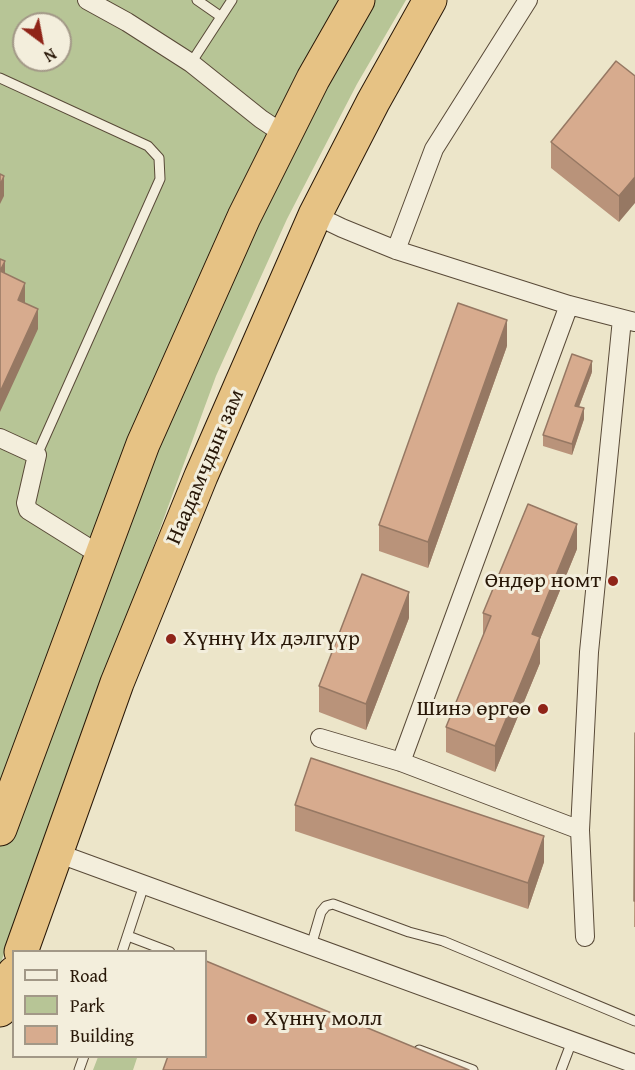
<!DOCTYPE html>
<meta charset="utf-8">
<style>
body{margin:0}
#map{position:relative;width:635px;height:1070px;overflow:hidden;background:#ece5c9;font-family:"Gentium Book Plus",serif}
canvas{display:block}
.legend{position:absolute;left:12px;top:950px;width:195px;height:108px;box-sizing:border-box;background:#f3eedc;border:2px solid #a29887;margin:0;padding:8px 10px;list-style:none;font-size:18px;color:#281707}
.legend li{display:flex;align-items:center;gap:12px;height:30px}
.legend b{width:30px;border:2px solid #a29887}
.north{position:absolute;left:12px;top:12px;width:60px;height:60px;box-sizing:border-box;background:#f3eedc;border:2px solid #a29887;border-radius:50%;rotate:148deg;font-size:16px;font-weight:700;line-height:24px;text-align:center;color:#281707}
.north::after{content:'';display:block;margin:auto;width:21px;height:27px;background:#8f2418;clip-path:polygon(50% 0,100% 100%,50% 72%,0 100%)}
</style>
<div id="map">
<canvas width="635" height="1070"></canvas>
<ul class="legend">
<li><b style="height:8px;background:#f3eedc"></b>Road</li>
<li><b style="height:16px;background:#b7c596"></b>Park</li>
<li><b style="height:16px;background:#d7ab8e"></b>Building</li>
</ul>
<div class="north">N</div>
</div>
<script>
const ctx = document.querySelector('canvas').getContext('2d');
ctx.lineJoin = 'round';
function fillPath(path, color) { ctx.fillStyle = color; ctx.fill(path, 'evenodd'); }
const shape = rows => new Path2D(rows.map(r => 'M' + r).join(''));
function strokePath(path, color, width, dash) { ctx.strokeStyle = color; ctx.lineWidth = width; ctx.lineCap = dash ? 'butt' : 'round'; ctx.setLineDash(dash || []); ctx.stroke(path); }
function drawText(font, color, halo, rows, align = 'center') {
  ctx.font = font + ' "Gentium Book Plus",serif'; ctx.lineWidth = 6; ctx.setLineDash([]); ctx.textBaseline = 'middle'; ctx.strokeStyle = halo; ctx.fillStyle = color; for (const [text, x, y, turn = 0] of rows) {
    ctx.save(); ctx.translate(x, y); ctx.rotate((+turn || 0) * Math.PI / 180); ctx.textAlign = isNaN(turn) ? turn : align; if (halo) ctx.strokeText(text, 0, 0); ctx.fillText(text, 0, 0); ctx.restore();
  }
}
const green = shape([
 [0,0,406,0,357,84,287,219,216,376,0,965],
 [24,24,60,24,60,60,24,60],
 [134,1056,137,1058,133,1070,93,1070,98,1057]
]);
const lane = shape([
 [197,0,220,16],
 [191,63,232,0],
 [0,78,148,146,159,158,160,179,37,455],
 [128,936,170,952],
 [311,946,321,912,326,906,333,904,409,932,443,941,635,1021],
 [122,952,144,885],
 [419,1050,473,1070],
 [79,1070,84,1056],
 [561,1070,572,1041]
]);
const street = shape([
 [87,0,127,22,191,63,261,119,285,135],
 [315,215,342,228,396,250,569,305,635,322],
 [396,250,434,149,528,0],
 [0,438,37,455,26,503,28,510,100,555],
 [320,738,401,762,580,830],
 [401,762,569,305],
 [57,853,635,1064],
 [585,937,580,830,589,652,622,319]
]);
const highway = shape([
 [0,829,143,444,244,217,313,79,358,0],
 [21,952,117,683,201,476,315,215,373,102,430,0],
 [0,1010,14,973]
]);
const wall = shape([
 [635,76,619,222,551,168,551,142],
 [507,346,428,568,379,551,379,525],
 [592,372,579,407,584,419,572,455,543,446,543,435],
 [577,549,540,639,540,663,495,772,446,752,446,727,483,636,483,613],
 [409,618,366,730,319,712,319,686],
 [635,733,635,927,634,927],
 [295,805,544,862,528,909,295,831]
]);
const shadedWall = shape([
 [4,176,4,196,0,204,0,185],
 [635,177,635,203,619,222,619,196],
 [5,261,5,281,0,271],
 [25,283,25,303,18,320,18,300],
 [38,309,38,329,0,412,0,392],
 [507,320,507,346,428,568,428,542],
 [592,361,592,372,575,417,575,406],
 [584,408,584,419,572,455,572,444],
 [577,524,577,549,540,639,540,663,495,772,495,746,532,634],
 [409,592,409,618,366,730,366,704],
 [544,836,544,862,528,909,528,883]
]);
const building = shape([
 [616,61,635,76,635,177,619,196,551,142,616,61],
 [0,174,4,176,0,185,0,174],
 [0,259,5,261,0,271,25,283,18,300,38,309,0,392,0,259],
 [458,303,507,320,428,542,379,525,458,303],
 [572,354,592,361,575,406,584,408,572,444,543,435,572,354],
 [528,504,577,524,532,634,540,637,495,746,446,727,491,616,483,613,528,504],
 [362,574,409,592,366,704,319,686,362,574],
 [635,733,635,901,634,901,635,733],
 [311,758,544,836,528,883,295,805,311,758],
 [206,961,469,1070,163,1070,168,1056,206,1056,206,961]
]);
const markers = [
 [613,581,6,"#8f2418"],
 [171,639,6,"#8f2418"],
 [543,709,6,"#8f2418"],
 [252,1019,6,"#8f2418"]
];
const streetNames = [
 ["Наадамчдын зам",206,467,-67]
];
const poiNames = [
 ["Өндөр номт",601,581],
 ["Хүннү Их дэлгүүр",183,639,"left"],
 ["Шинэ өргөө",531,709],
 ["Хүннү молл",264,1019,"left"]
];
fillPath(green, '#b7c596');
strokePath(lane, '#594a38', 11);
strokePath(street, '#594a38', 20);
strokePath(highway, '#281707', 35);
strokePath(lane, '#f3eedc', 9);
strokePath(street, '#f3eedc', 18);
strokePath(highway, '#e6c284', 33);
fillPath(wall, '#b9937a');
fillPath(shadedWall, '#967863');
fillPath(building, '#d7ab8e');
strokePath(building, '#967863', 1.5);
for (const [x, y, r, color] of markers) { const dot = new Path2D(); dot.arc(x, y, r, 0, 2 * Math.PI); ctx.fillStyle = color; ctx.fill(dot); strokePath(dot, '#f3eedc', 2); }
drawText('22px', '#281707', '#f3eedc', streetNames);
drawText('22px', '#281707', '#f3eedc', poiNames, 'right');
</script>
